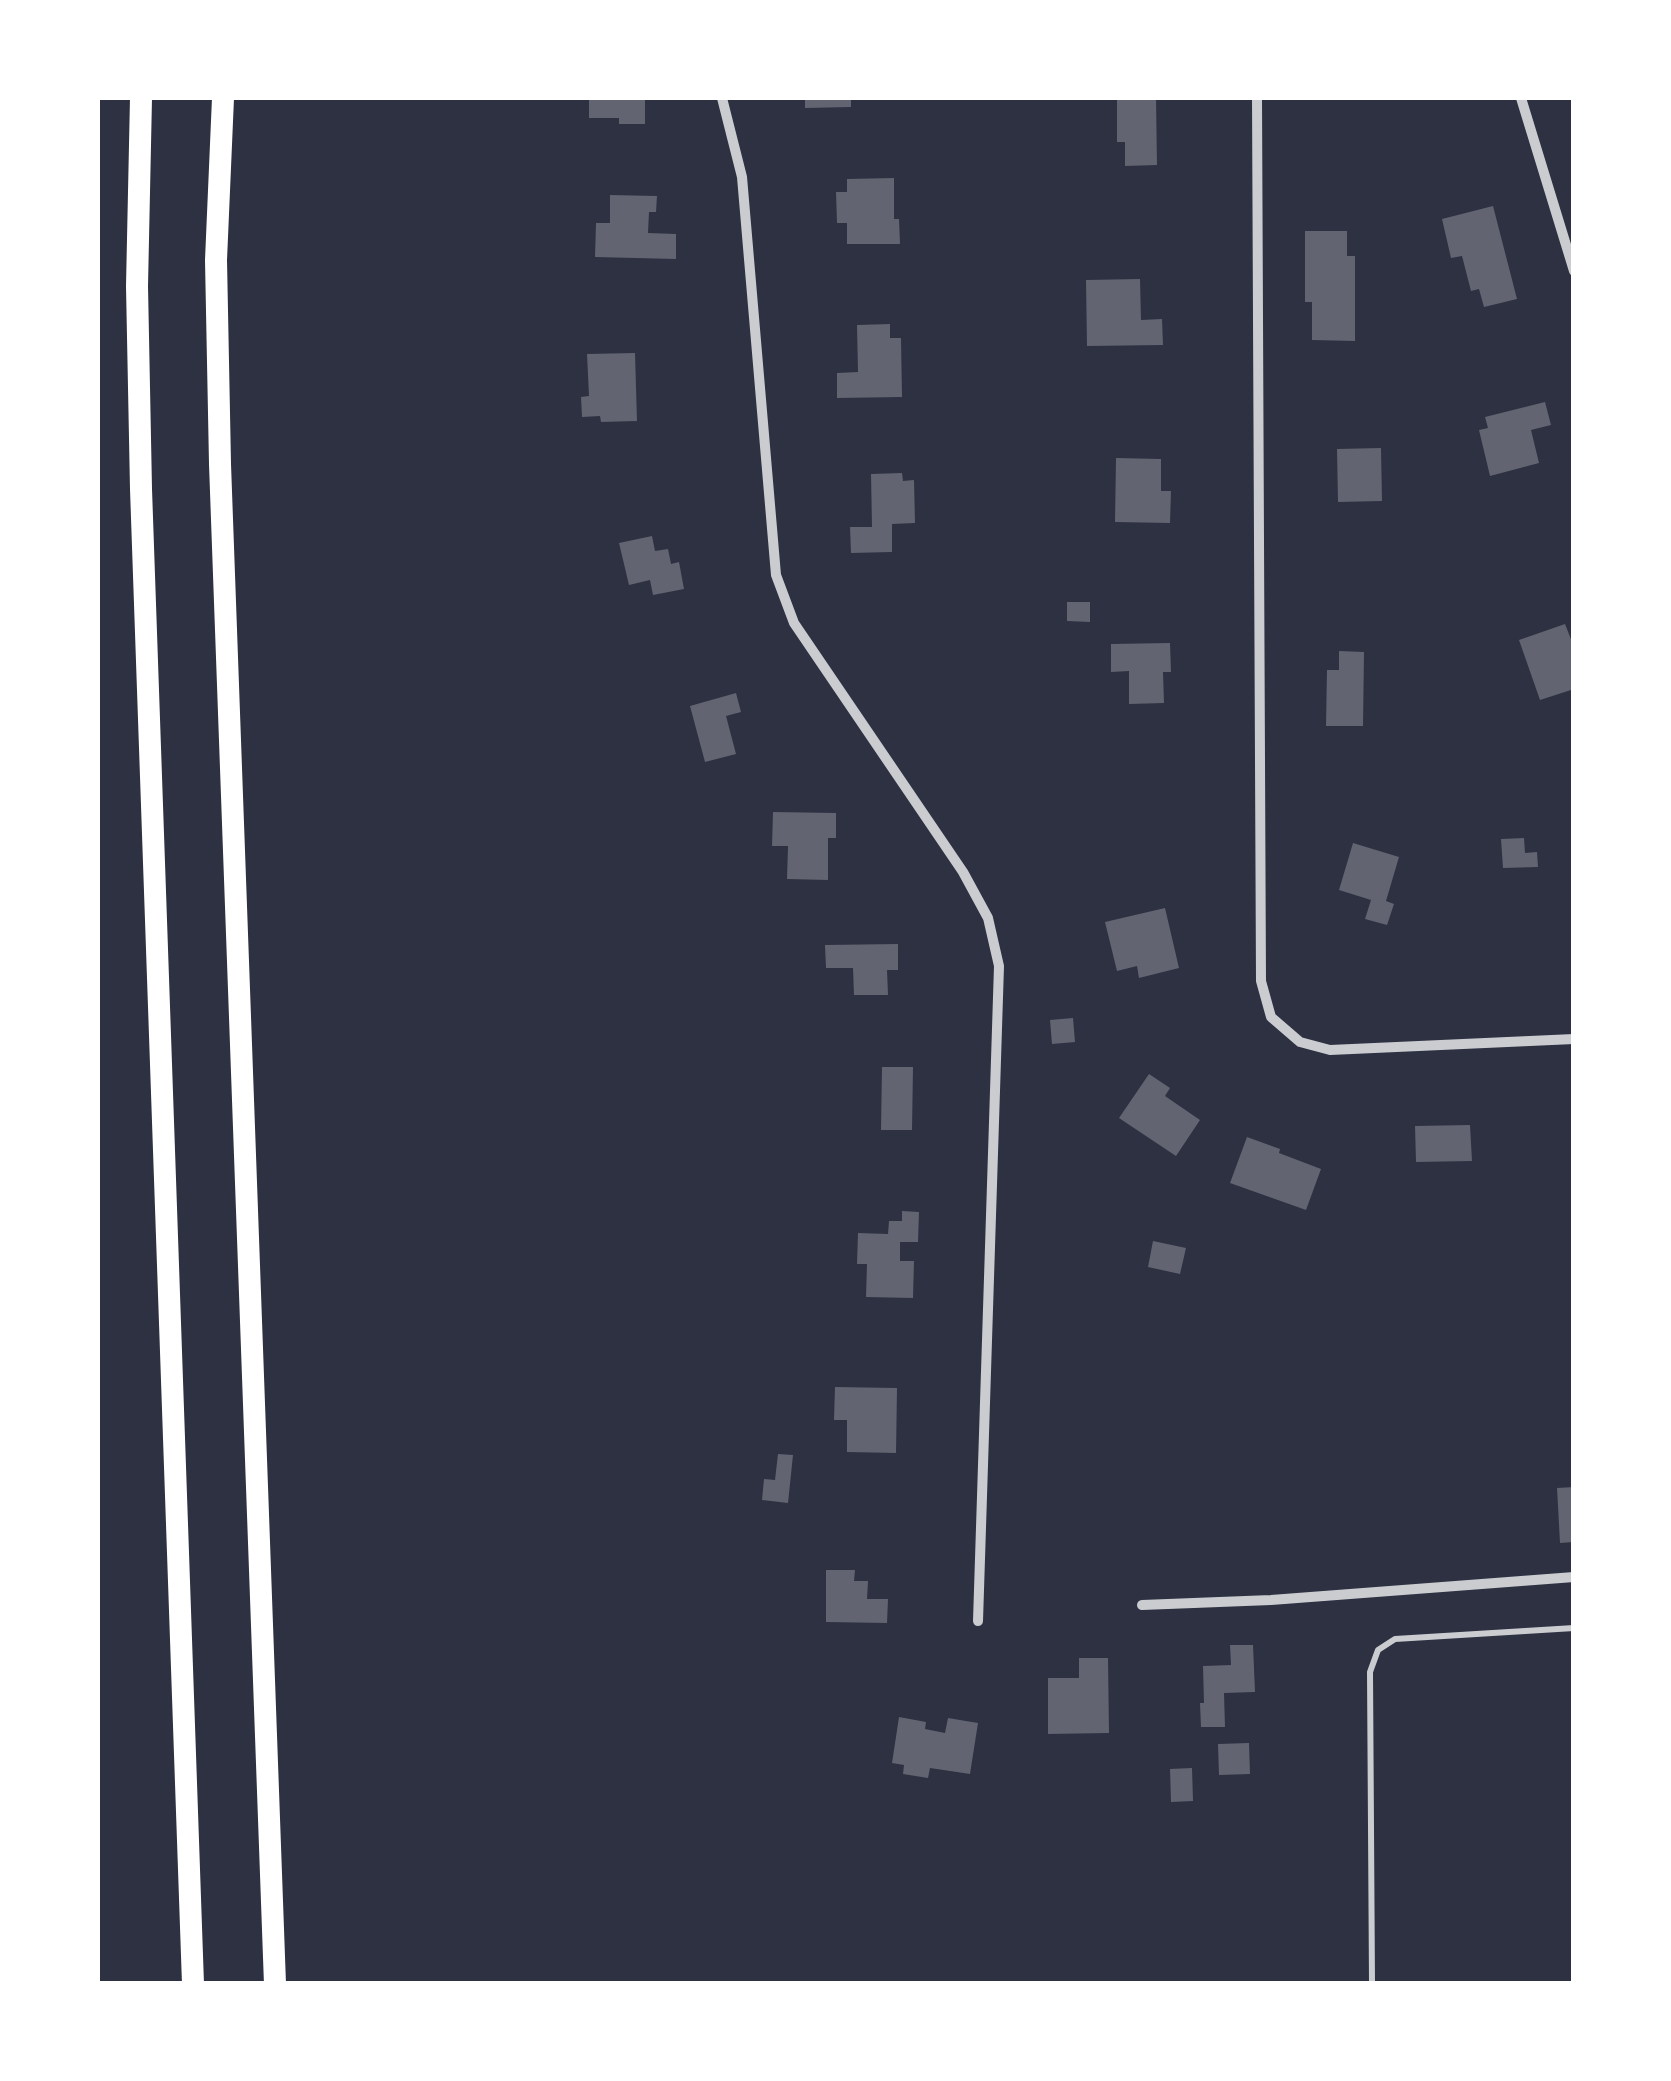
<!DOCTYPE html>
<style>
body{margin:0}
#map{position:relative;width:1671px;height:2081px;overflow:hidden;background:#2d3142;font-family:"PT Serif",serif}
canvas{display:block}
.frame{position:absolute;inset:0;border:100px solid #fff;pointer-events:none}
</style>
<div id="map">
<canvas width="1671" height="2081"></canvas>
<div class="frame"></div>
</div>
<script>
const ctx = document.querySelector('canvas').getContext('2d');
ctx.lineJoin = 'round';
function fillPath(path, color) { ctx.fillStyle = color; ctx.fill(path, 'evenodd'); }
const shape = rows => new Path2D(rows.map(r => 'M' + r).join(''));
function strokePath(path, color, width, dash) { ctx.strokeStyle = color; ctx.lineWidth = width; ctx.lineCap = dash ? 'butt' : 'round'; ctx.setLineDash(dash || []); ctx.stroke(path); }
const building = shape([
 [589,98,645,100,645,124,619,124,619,118,589,118],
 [805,98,851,98,851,107,805,108],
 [1117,98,1156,98,1157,165,1125,166,1125,142,1117,142],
 [894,178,894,219,899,219,900,244,847,244,847,223,837,223,836,192,847,192,847,179],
 [610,195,657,196,656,212,649,212,648,233,676,234,676,259,595,257,596,223,610,223],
 [1493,206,1517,299,1484,307,1479,289,1471,291,1462,256,1451,258,1442,219],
 [1305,231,1347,231,1347,256,1355,256,1355,341,1312,340,1312,302,1305,302],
 [1140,279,1141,320,1162,319,1163,345,1087,346,1086,280],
 [890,324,890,338,901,338,902,397,837,398,837,373,858,372,857,325],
 [635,353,637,421,601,422,600,416,582,417,581,397,589,396,587,354],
 [1545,402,1551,425,1531,430,1539,463,1490,476,1479,430,1488,428,1485,417],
 [1381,448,1382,501,1338,502,1337,449],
 [1116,458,1161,459,1161,491,1171,491,1170,523,1115,522],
 [902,473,903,481,914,480,915,523,892,524,892,552,851,553,850,527,872,527,871,474],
 [652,536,655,551,668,549,671,564,679,562,684,589,653,595,650,580,629,585,619,543],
 [1067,602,1090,602,1090,622,1067,621],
 [1565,624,1574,647,1574,689,1540,700,1519,640],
 [1170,643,1171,672,1163,672,1164,703,1129,704,1129,671,1111,672,1111,644],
 [1339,651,1364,652,1363,726,1326,726,1327,670,1339,670],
 [736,693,741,712,726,716,736,754,705,762,690,706],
 [773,812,836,813,836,838,828,838,828,880,787,879,788,846,772,846],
 [1524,838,1525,853,1537,852,1538,867,1503,868,1501,839],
 [1353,843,1399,857,1386,901,1394,904,1387,925,1365,919,1371,900,1339,890],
 [1165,908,1179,968,1139,978,1137,966,1117,971,1105,922],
 [898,944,898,970,887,970,888,995,854,995,853,968,826,968,825,945],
 [1073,1018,1075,1042,1052,1044,1050,1020],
 [882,1067,913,1067,912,1130,881,1130],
 [1149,1074,1170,1088,1165,1096,1200,1120,1176,1156,1119,1118],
 [1470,1125,1472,1161,1416,1162,1415,1126],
 [1247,1137,1280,1149,1279,1153,1321,1169,1306,1210,1230,1183],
 [902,1211,919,1212,918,1242,900,1242,900,1261,914,1261,913,1298,866,1297,867,1264,857,1264,858,1233,888,1234,889,1221,902,1221],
 [1153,1241,1186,1248,1180,1274,1148,1267],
 [835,1387,897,1388,896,1453,847,1452,847,1420,834,1420],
 [778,1454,793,1455,788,1503,762,1500,764,1479,775,1480],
 [1574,1487,1574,1542,1560,1543,1557,1488],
 [826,1570,855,1570,854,1581,868,1581,867,1599,888,1599,887,1623,826,1622],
 [1230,1645,1253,1645,1255,1692,1224,1693,1225,1727,1201,1727,1200,1703,1204,1703,1203,1666,1231,1665],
 [1079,1658,1108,1658,1109,1733,1048,1734,1048,1678,1079,1678],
 [899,1717,926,1722,925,1729,945,1733,948,1718,978,1723,970,1774,930,1768,928,1778,903,1774,904,1765,892,1763],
 [1249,1743,1250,1774,1219,1775,1218,1744],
 [1192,1768,1193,1801,1171,1802,1170,1769]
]);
const service = shape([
 [1372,1984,1370,1672,1378,1650,1395,1639,1574,1628]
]);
const minor = shape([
 [722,98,742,177,776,575,794,623,963,872,988,918,999,966,978,1621],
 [1257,98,1261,981,1271,1017,1300,1042,1330,1050,1574,1039],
 [1521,98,1574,271],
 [1142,1605,1271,1600,1574,1577]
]);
const motorway = shape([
 [141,98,137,286,141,489,193,1984],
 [223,98,216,260,220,464,275,1984]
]);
fillPath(building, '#626471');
strokePath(service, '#caccd0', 6);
strokePath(minor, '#caccd0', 10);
strokePath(motorway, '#fff', 22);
</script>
